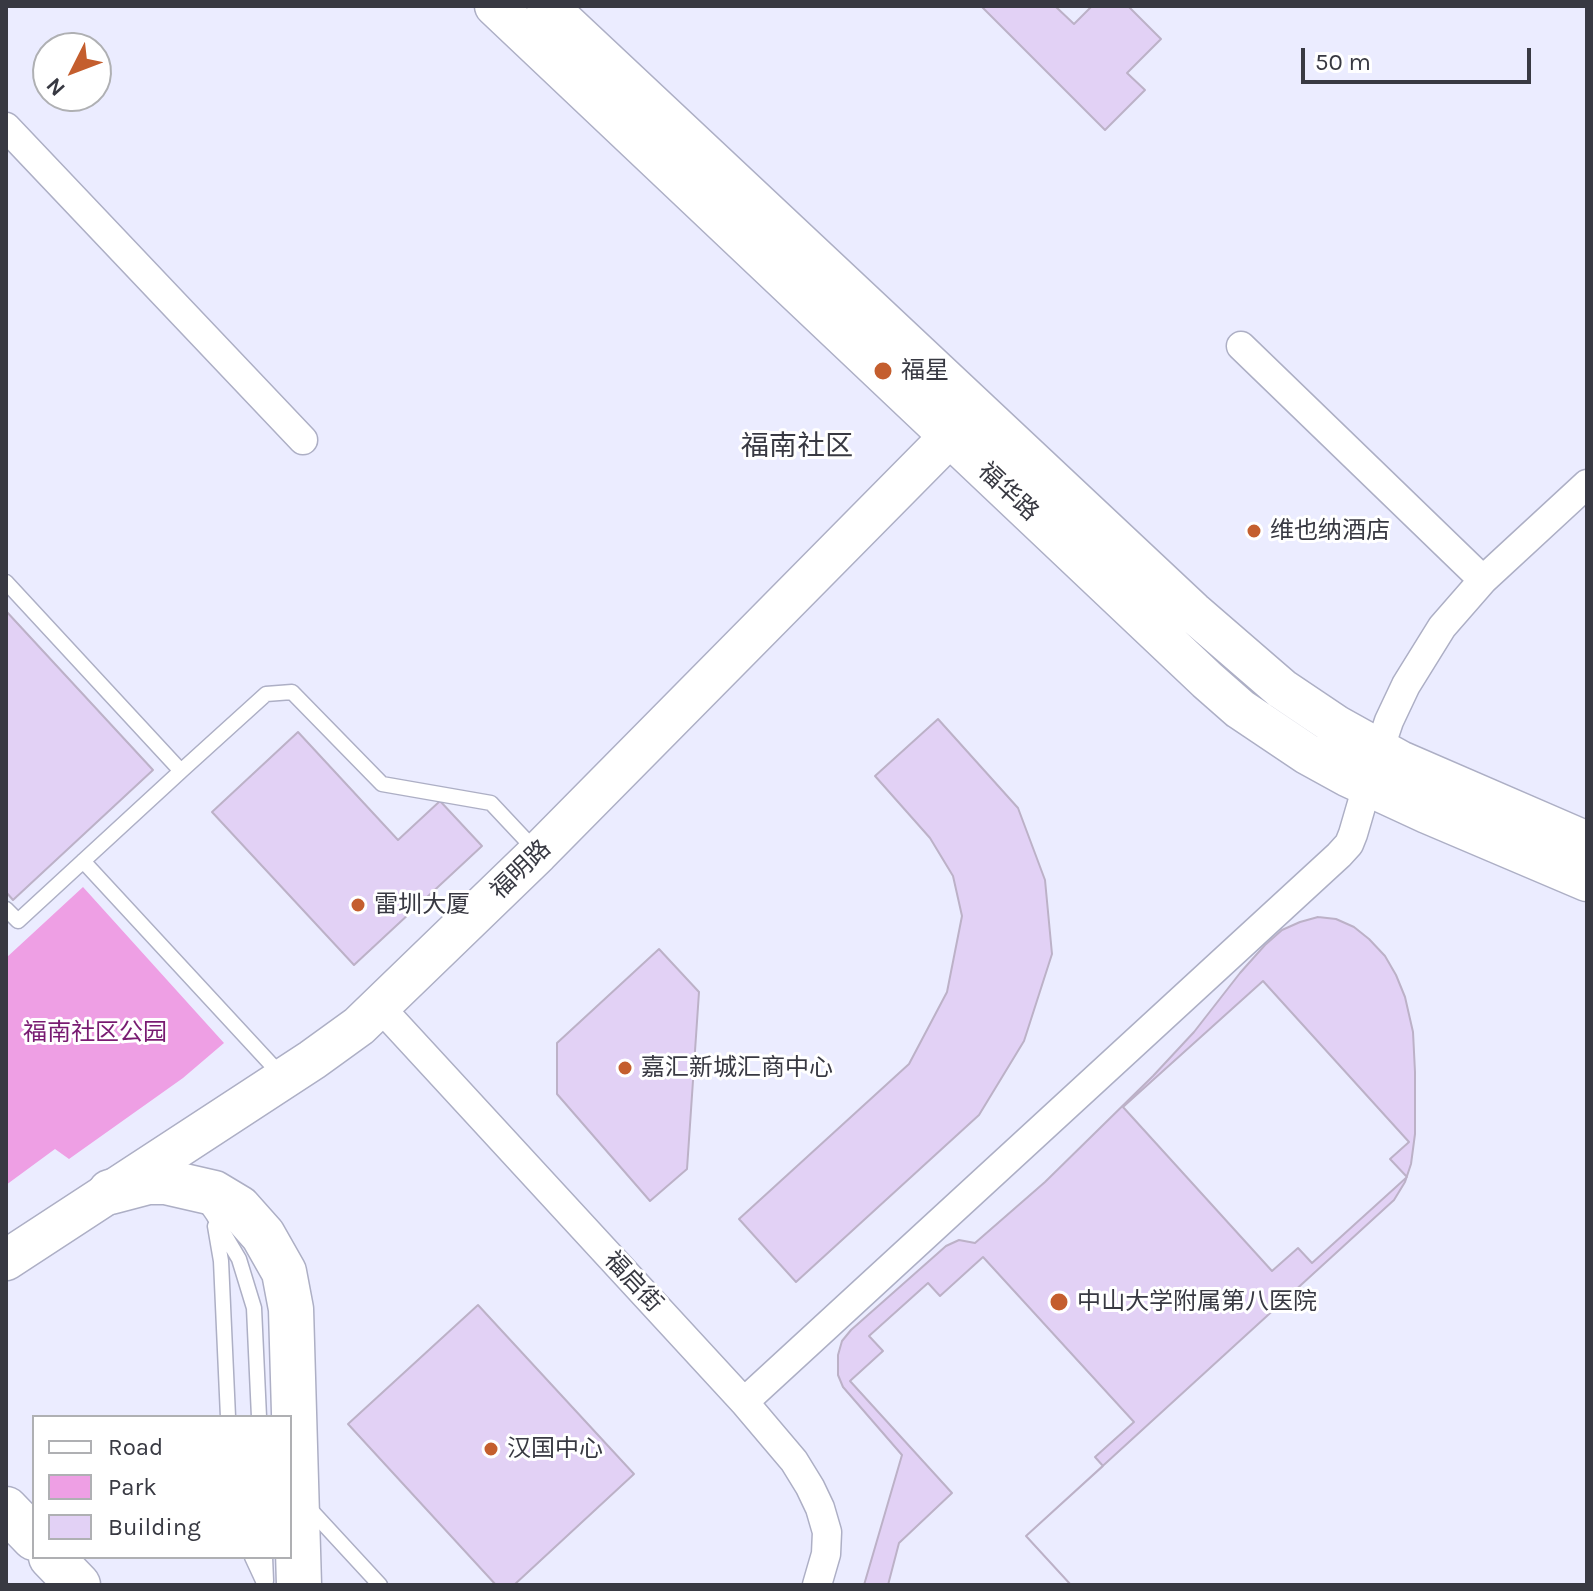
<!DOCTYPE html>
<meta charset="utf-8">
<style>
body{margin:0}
#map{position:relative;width:1593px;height:1591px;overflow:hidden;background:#ebecff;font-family:Karla,sans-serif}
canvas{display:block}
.frame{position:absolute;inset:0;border:8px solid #383942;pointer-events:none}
.legend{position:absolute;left:32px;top:1415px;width:260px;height:144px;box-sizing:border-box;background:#fff;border:2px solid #afb0b3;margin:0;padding:10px 14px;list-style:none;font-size:24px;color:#383942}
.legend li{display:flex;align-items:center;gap:16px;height:40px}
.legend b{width:40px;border:2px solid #afb0b3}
.north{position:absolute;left:32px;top:32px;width:80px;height:80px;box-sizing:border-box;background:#fff;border:2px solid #afb0b3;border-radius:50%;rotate:228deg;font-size:22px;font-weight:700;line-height:32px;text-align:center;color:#383942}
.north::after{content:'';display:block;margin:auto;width:28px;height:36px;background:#c45e2e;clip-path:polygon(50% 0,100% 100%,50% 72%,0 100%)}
.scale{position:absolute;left:1301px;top:48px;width:230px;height:36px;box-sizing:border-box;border:4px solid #383942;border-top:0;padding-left:10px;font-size:24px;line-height:28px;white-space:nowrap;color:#383942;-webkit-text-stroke:6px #fff;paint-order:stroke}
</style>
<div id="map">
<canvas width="1593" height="1591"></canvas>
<div class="frame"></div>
<ul class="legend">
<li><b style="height:10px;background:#fff"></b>Road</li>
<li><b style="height:22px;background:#ee9fe4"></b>Park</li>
<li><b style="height:22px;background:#e2d1f5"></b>Building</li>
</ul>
<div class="north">N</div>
<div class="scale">50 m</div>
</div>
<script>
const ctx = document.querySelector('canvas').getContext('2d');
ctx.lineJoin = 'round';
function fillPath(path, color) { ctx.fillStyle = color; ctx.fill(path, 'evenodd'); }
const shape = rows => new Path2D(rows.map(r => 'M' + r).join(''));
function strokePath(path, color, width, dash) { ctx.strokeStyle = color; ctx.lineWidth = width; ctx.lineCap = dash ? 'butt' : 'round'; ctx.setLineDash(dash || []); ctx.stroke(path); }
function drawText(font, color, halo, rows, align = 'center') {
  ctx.font = font + ' Karla,"Noto Sans SC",sans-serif'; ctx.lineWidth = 6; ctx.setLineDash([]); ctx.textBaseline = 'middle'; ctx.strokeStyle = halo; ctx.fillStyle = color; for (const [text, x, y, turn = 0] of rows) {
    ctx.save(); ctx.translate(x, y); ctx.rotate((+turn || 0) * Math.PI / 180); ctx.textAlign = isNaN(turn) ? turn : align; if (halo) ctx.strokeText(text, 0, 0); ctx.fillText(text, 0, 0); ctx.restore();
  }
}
const green = shape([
 [83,887,224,1043,183,1078,69,1159,55,1149,6,1185,6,958]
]);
const building = shape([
 [981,6,1055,6,1074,24,1092,6,1128,6,1161,39,1127,73,1145,90,1105,130,981,6],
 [6,611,153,770,13,900,6,892,6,611],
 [938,719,1018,808,1045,880,1052,954,1024,1041,979,1115,796,1282,739,1219,909,1064,947,992,962,916,953,876,930,838,875,776,938,719],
 [298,732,398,840,440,801,482,846,354,965,212,812,298,732],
 [1318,917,1336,919,1354,927,1369,939,1385,956,1396,975,1405,997,1413,1032,1415,1072,1415,1134,1411,1164,1405,1182,1394,1200,1026,1536,1071,1585,864,1585,902,1455,843,1387,838,1375,838,1355,842,1341,851,1330,946,1246,959,1240,975,1243,1045,1182,1153,1076,1194,1032,1240,973,1265,945,1282,930,1300,922,1318,917],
 [659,949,699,992,687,1169,650,1201,557,1094,557,1043,659,949],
 [1263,981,1409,1142,1390,1159,1407,1177,1312,1263,1298,1248,1272,1271,1123,1107,1263,981],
 [983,1257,1134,1422,1095,1457,1103,1466,1026,1536,1071,1585,888,1585,899,1543,952,1493,850,1381,883,1351,869,1336,928,1283,940,1296,983,1257],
 [478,1305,634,1474,514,1585,496,1585,348,1424,478,1305]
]);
const lane = shape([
 [6,582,181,771,18,921,6,909],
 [181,771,266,694,292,692,382,784,491,803,537,852],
 [83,861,281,1075],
 [206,1205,213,1215,239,1259,254,1308,259,1417],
 [215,1226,221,1261,228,1417],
 [307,1506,380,1585],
 [252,1557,265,1585],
 [265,1557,266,1581]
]);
const street = shape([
 [6,127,303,440],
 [1483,580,1587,484],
 [380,1007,744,1402,794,1461,810,1487,820,1508,827,1532,826,1554,817,1585],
 [744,1402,1339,855,1349,844,1353,834,1367,786,1389,721,1406,685,1442,627,1483,580,1241,346]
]);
const secondary = shape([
 [495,6,1207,680,1240,709,1307,754,1347,776,1427,813,1587,881],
 [547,6,1193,612,1282,689,1337,726,1400,761,1587,842],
 [6,1260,312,1060,359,1026,538,853,968,418]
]);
const primary = shape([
 [110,1192,148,1182,166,1182,214,1193,239,1208,263,1235,284,1272,291,1309,299,1585],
 [6,1509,34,1538],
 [51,1557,78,1585]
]);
const markers = [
 [883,371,10,"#c45e2e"],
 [1254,531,8,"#c45e2e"],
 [358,905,8,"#c45e2e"],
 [625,1068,8,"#c45e2e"],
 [1059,1302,10,"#c45e2e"],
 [491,1449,8,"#c45e2e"]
];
const poiNames = [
 ["福星",901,371],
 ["维也纳酒店",1270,531],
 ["雷圳大厦",374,905],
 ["嘉汇新城汇商中心",641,1068],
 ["中山大学附属第八医院",1077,1302],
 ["汉国中心",507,1449]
];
const streetNames = [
 ["福华路",1008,492,43],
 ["福明路",521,870,-44],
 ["福启街",633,1282,47]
];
const parkNames = [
 ["福南社区公园",95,1033]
];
const quarterNames = [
 ["福南社区",797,447]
];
fillPath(green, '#ee9fe4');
fillPath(building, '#e2d1f5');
strokePath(building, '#bcb1c7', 2);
strokePath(lane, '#adafc5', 17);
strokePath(street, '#adafc5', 31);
strokePath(secondary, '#adafc5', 43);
strokePath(primary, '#adafc5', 47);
strokePath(lane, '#fff', 14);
strokePath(street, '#fff', 28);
strokePath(secondary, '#fff', 40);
strokePath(primary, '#fff', 44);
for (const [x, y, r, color] of markers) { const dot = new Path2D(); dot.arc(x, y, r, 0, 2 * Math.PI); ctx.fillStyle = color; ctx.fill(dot); strokePath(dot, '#fff', 3); }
drawText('24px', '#383942', '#fff', poiNames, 'left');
drawText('24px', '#383942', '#fff', streetNames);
drawText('24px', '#781b71', '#fff', parkNames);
drawText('28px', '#383942', '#fff', quarterNames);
</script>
